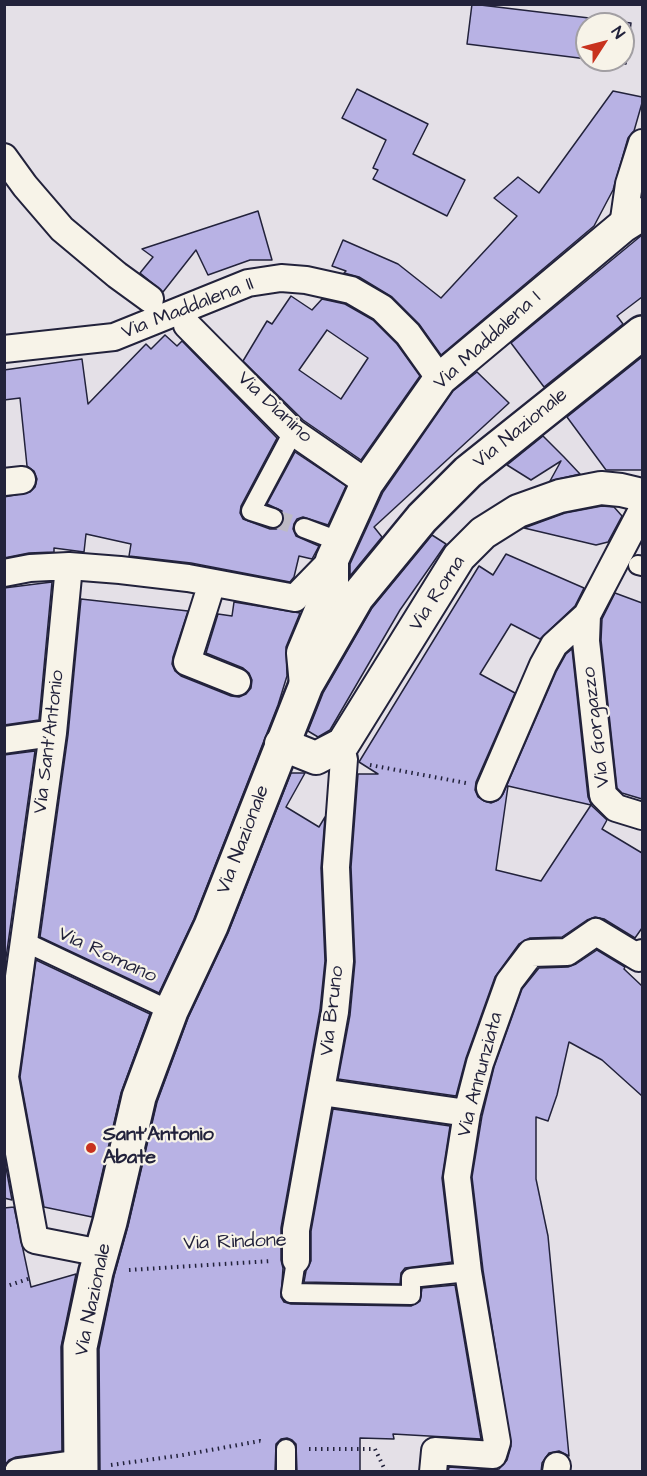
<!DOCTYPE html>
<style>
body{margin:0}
#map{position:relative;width:647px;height:1476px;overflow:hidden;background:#e4e0e7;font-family:"Architects Daughter",sans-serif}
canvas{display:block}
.frame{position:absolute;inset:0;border:6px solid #22223b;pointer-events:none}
.north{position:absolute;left:575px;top:12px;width:60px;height:60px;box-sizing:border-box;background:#f7f3e8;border:2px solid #a29fa3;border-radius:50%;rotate:54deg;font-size:16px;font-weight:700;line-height:24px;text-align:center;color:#22223b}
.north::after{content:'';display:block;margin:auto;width:21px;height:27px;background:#c8321e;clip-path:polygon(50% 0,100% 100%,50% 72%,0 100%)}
</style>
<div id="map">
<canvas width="647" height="1476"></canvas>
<div class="frame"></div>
<div class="north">N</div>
</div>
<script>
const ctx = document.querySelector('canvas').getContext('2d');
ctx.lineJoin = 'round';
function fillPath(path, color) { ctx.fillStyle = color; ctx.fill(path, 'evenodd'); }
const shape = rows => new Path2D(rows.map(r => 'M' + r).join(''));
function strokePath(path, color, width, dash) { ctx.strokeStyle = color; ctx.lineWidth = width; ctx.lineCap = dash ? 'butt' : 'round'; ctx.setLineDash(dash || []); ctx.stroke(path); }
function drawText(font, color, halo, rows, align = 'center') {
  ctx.font = font + ' "Architects Daughter",sans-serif'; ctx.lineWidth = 4.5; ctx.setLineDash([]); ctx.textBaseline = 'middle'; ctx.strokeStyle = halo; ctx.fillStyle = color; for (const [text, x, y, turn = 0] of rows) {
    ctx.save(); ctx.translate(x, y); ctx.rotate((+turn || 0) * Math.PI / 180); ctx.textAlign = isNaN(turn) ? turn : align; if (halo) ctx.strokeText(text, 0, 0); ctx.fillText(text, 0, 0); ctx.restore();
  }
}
const building = shape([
 [472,4,631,23,626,64,594,60,623,60,623,24,587,24,587,59,467,44,472,4],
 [357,89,428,124,413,154,465,180,447,216,373,179,378,170,373,168,386,140,342,118,357,89],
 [613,91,642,97,642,103,634,131,628,138,613,190,594,226,441,355,419,324,392,297,359,277,344,273,346,271,332,266,343,240,398,264,441,298,517,216,494,198,518,177,539,193,613,91],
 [258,211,272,260,250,260,208,275,196,250,163,292,140,273,153,257,142,249,258,211],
 [642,235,642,297,617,316,623,324,544,387,511,343,642,235],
 [291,296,312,310,322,299,345,304,373,320,397,344,420,376,361,460,303,420,243,361,267,321,272,324,291,296],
 [327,330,368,358,341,399,299,370,327,330],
 [165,335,177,346,182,341,277,438,241,506,240,513,243,519,270,529,276,529,281,526,284,521,282,511,267,504,295,452,346,486,328,525,303,517,297,519,294,524,293,529,296,536,319,546,312,559,299,556,294,577,290,582,191,563,129,556,131,544,86,534,84,552,54,548,54,552,29,553,4,558,4,497,30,492,35,487,37,479,34,471,27,466,20,398,4,400,4,370,82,359,88,404,146,344,151,349,165,335],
 [642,357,642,470,606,470,567,417,642,357],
 [477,372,509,403,374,527,382,537,350,576,350,564,383,492,453,391,477,372],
 [543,436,564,457,580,474,550,481,561,461,531,480,507,465,543,436],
 [602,506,614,507,622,516,608,542,596,545,524,528,565,513,602,506],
 [432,535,446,544,400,610,330,730,318,737,308,731,323,693,372,608,432,535],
 [506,554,584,588,575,606,540,639,511,624,480,674,515,693,476,782,475,790,478,797,484,801,491,803,498,800,503,794,556,672,566,654,572,649,588,797,592,806,607,820,602,829,642,853,642,928,635,938,604,919,595,917,587,920,562,937,530,938,519,944,495,977,466,1058,456,1096,338,1079,350,1015,355,962,351,867,358,774,378,774,359,762,479,566,493,575,506,554],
 [508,786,591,805,541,881,496,870,508,786],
 [52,582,39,720,4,725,4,588,52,582],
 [615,593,642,603,642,799,622,793,617,788,601,640,602,619,615,593],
 [81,599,188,611,173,657,172,664,175,671,181,676,231,696,239,697,246,694,251,688,252,680,249,673,243,668,206,653,218,614,232,616,234,602,300,613,286,647,287,676,278,705,194,919,159,993,40,937,68,735,81,599],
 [35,751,4,972,4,755,35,751],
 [291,773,305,773,286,807,319,827,325,817,321,868,325,961,320,1010,281,1228,281,1260,283,1268,281,1297,284,1302,291,1304,411,1306,420,1301,422,1288,455,1285,481,1439,393,1434,394,1439,360,1438,360,1472,297,1472,296,1444,292,1440,287,1438,281,1439,276,1444,275,1472,100,1472,99,1349,114,1276,128,1226,157,1102,188,1018,228,933,291,773],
 [597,950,625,967,624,969,642,986,642,1096,602,1060,569,1042,557,1095,548,1121,536,1117,536,1179,548,1236,569,1456,559,1451,549,1453,542,1463,541,1472,448,1472,449,1467,492,1470,499,1469,507,1460,511,1446,483,1270,472,1177,482,1116,494,1067,522,989,539,968,568,967,576,964,597,950],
 [36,960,150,1014,121,1093,92,1217,44,1207,20,1077,36,960],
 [333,1109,450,1126,442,1178,452,1262,405,1268,401,1273,400,1284,304,1282,306,1271,311,1261,311,1231,333,1109],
 [4,1157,12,1200,4,1198,4,1157],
 [14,1207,31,1287,76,1274,61,1347,62,1451,16,1457,9,1460,4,1466,4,1208,14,1207]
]);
const pedestrianTunnel = shape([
 [273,518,304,528]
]);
const path = shape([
 [370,765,466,783],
 [129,1270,271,1261],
 [4,1287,31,1278],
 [309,1449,375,1449,386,1472],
 [111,1465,183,1455,260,1441,264,1442]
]);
const pedestrian = shape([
 [273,518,251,511,293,432],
 [304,528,341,542],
 [638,565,642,566],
 [25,942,171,1011],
 [296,1260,291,1293,411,1295,411,1278,468,1272],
 [286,1472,286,1449]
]);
const minor = shape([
 [4,157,25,186,62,229,117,275,150,299],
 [623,226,629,184,642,143],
 [187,325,293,432,367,483],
 [4,349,114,337,248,283,281,278,306,280,351,290,382,308,408,334,440,379],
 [4,482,22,480],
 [4,573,30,568,69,566],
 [212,583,187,662,237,682],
 [587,615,586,641,603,795,616,808,642,816],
 [4,740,53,733],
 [490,788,543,665,554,645,587,615,642,510],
 [321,1092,467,1113],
 [101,1253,35,1240,5,1077,53,733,69,566,120,570,188,578,295,598,332,560],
 [296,1260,296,1230,335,1012,340,961,336,867,344,759],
 [18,1472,81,1463],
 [433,1472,435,1451,493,1455,497,1442,468,1272,457,1177,467,1113,480,1063,509,982,531,953,567,952,596,932,639,958,642,953],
 [556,1472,557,1466]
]);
const tertiary = shape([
 [306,685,303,653,332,584,332,560,367,483,440,379,623,226,642,214],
 [281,744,316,758,343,744,459,557,483,533,518,511,560,496,601,488,621,490,642,495]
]);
const secondary = shape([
 [81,1472,80,1347,96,1272,110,1222,139,1097,171,1011,211,926,306,685,357,597,422,518,468,472,642,333]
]);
const markers = [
 [91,1148,6,"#c8321e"]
];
const streetNames = [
 ["Via Maddalena II",188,309,-21],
 ["Via Maddalena I",488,341,-42],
 ["Via Dianino",274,408,43],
 ["Via Nazionale",521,429,-39],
 ["Via Roma",438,594,-57],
 ["Via Gorgazzo",597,727,-97],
 ["Via Sant'Antonio",50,742,-83],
 ["Via Nazionale",244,840,-69],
 ["Via Romano",107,956,25],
 ["Via Bruno",333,1011,-83],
 ["Via Annunziata",481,1075,-75],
 ["Via Rindone",235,1243,-2],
 ["Via Nazionale",94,1300,-78]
];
const poiNames = [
 ["Sant'Antonio",103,1136],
 ["Abate",103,1159]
];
fillPath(building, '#b8b2e4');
strokePath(building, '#22223b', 1.5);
strokePath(pedestrianTunnel, '#bdbac5', 18, [18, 9]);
strokePath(pedestrian, '#22223b', 22);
strokePath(minor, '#22223b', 30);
strokePath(tertiary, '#22223b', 36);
strokePath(secondary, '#22223b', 38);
strokePath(path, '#22223b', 4, [1.5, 4.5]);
strokePath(pedestrian, '#f7f3e8', 18);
strokePath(minor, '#f7f3e8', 26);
strokePath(tertiary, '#f7f3e8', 32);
strokePath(secondary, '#f7f3e8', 33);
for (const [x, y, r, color] of markers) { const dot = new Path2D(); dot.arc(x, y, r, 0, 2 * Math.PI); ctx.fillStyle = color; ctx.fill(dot); strokePath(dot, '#f7f3e8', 2); }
drawText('20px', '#22223b', '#f7f3e8', streetNames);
drawText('bold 20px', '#22223b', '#f7f3e8', poiNames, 'left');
</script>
